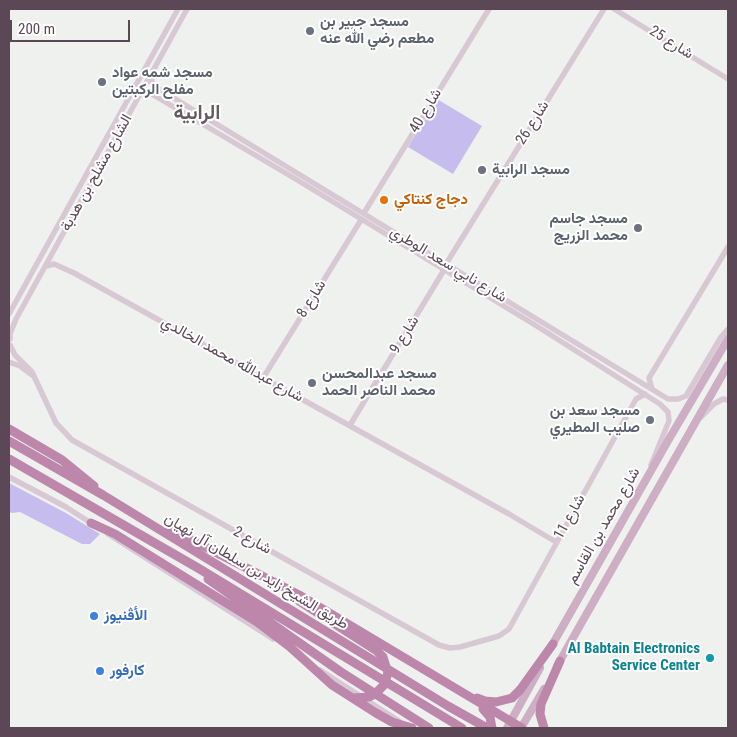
<!DOCTYPE html>
<meta charset="utf-8">
<style>
body{margin:0}
#map{position:relative;width:737px;height:737px;overflow:hidden;background:#eff1ee;font-family:"Roboto Condensed",sans-serif}
canvas{display:block}
.frame{position:absolute;inset:0;border:10px solid #5c4756;pointer-events:none}
.scale{position:absolute;left:10px;top:20px;width:120px;height:22px;box-sizing:border-box;border:2px solid #5c4756;border-top:0;padding-left:6px;font-size:15px;line-height:18px;white-space:nowrap;color:#5c4756;-webkit-text-stroke:4px #fff;paint-order:stroke}
</style>
<div id="map">
<canvas width="737" height="737"></canvas>
<div class="frame"></div>
<div class="scale">200 m</div>
</div>
<script>
const ctx = document.querySelector('canvas').getContext('2d');
ctx.lineJoin = 'round';
function fillPath(path, color) { ctx.fillStyle = color; ctx.fill(path, 'evenodd'); }
const shape = rows => new Path2D(rows.map(r => 'M' + r).join(''));
function strokePath(path, color, width, dash) { ctx.strokeStyle = color; ctx.lineWidth = width; ctx.lineCap = dash ? 'butt' : 'round'; ctx.setLineDash(dash || []); ctx.stroke(path); }
function drawText(font, color, halo, rows, align = 'center') {
  ctx.font = font + ' "Roboto Condensed",Vazirmatn,sans-serif'; ctx.lineWidth = 4; ctx.setLineDash([]); ctx.textBaseline = 'middle'; ctx.strokeStyle = halo; ctx.fillStyle = color; for (const [text, x, y, turn = 0] of rows) {
    ctx.save(); ctx.translate(x, y); ctx.rotate((+turn || 0) * Math.PI / 180); ctx.textAlign = isNaN(turn) ? turn : align; if (halo) ctx.strokeText(text, 0, 0); ctx.fillText(text, 0, 0); ctx.restore();
  }
}
const green = shape([
 [437,99,482,126,453,174,408,147],
 [9,483,66,513,100,534,90,544,82,544,20,512,12,513,9,512]
]);
const minor = shape([
 [614,9,728,79],
 [151,74,152,83,159,89,668,399,678,399,686,396,721,337,728,329],
 [141,92,150,93,294,178,535,325,660,404,668,412,669,421,651,465],
 [364,213,489,9],
 [446,264,604,9],
 [46,266,54,264,74,273,509,514,556,542],
 [9,314,178,9],
 [10,339,10,334,16,319,187,9],
 [10,345,15,355,32,372,56,423,72,440,439,645,450,648,460,647,499,636,509,629,636,399,645,394],
 [9,362,20,366,32,375],
 [263,378,361,220],
 [652,389,649,378,728,247],
 [700,418,714,404,723,399,728,400],
 [350,425,444,270],
 [9,477,66,507,94,525],
 [108,534,273,639],
 [320,670,399,721]
]);
const major = shape([
 [551,647,669,439,728,339],
 [557,666,728,365],
 [507,728,540,668],
 [521,728,544,689]
]);
const highway = shape([
 [9,429,62,460,94,486],
 [9,441,103,495,448,706,487,728],
 [9,459,198,568,462,728],
 [91,523,115,534,257,622,290,647,332,685,376,713,392,722,412,728],
 [169,530,186,537,301,596,522,728],
 [208,579,341,672,429,728],
 [299,601,377,651,383,657,388,673,384,685,375,694,369,697,353,698],
 [477,698,485,701,496,702,512,698,520,690,553,644],
 [483,709,490,717,492,728],
 [544,728,540,714,541,704,560,661]
]);
const markers = [
 [310,31,5,"#6b7280"],
 [102,82,5,"#6b7280"],
 [482,170,5,"#6b7280"],
 [384,200,5,"#e8710a"],
 [638,228,5,"#6b7280"],
 [312,383,5,"#6b7280"],
 [650,420,5,"#6b7280"],
 [94,616,5,"#3f7fe0"],
 [710,658,5,"#0f9aa8"],
 [100,671,5,"#3f7fe0"]
];
const worshipNames = [
 ["مسجد جبير بن",320,22],
 ["مطعم رضي الله عنه",320,39],
 ["مسجد شمه عواد",112,73],
 ["مفلح الركبتين",112,90],
 ["مسجد الرابية",492,170],
 ["مسجد جاسم",628,219,"right"],
 ["محمد الزريج",628,236,"right"],
 ["مسجد عبدالمحسن",322,374],
 ["محمد الناصر الحمد",322,391],
 ["مسجد سعد بن",640,411,"right"],
 ["صليب المطيري",640,428,"right"]
];
const streetNames = [
 ["شارع 25",671,43,32],
 ["شارع 40",426,111,-59],
 ["شارع 26",533,123,-58],
 ["الشارع مشلح بن هدبة",97,173,-61],
 ["شارع نابي سعد الوطري",448,265,31],
 ["شارع 8",312,299,-58],
 ["شارع 9",405,335,-58],
 ["شارع عبدالله محمد الخالدي",232,360,29],
 ["شارع 11",570,517,-61],
 ["شارع محمد بن القاسم",604,526,-60],
 ["شارع 2",252,541,29],
 ["طريق الشيخ زايد بن سلطان آل نهيان",256,572,31]
];
const foodNames = [
 ["دجاج كنتاكي",394,200]
];
const shopNames = [
 ["الأڤنيوز",104,616],
 ["كارفور",110,671]
];
const cultureNames = [
 ["Al Babtain Electronics",700,649],
 ["Service Center",700,666]
];
const districtNames = [
 ["الرابية",197,114]
];
fillPath(green, '#c6bdee');
strokePath(minor, '#d8c8d4', 5.5);
strokePath(major, '#cdaec4', 8);
strokePath(highway, '#bd87ac', 9);
for (const [x, y, r, color] of markers) { const dot = new Path2D(); dot.arc(x, y, r, 0, 2 * Math.PI); ctx.fillStyle = color; ctx.fill(dot); strokePath(dot, '#fff', 2); }
drawText('bold 15px', '#5b616d', '#fff', worshipNames, 'left');
drawText('15px', '#5c4756', '#fff', streetNames);
drawText('bold 15px', '#c56008', '#fff', foodNames, 'left');
drawText('bold 15px', '#366cbe', '#fff', shopNames, 'left');
drawText('bold 15px', '#0d838f', '#fff', cultureNames, 'right');
drawText('bold 20px', '#635b61', '#fff', districtNames);
</script>
